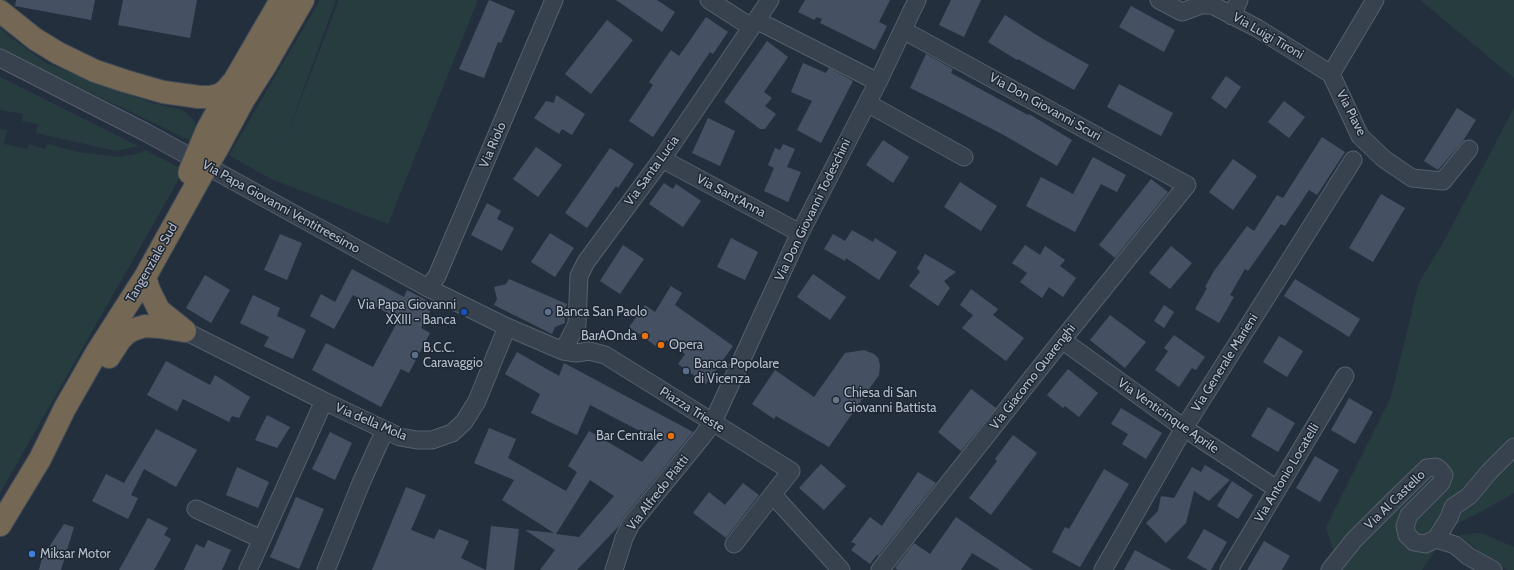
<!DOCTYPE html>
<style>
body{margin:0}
canvas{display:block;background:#242f3e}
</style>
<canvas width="1514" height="570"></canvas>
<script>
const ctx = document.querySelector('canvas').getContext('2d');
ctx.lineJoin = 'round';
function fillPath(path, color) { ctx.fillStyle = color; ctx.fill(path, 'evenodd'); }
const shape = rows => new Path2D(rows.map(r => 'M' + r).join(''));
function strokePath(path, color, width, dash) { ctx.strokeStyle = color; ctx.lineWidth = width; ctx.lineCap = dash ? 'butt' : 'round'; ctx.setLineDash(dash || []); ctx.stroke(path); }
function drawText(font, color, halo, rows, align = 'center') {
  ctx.font = font + ' Cabin,sans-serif'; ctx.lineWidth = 3; ctx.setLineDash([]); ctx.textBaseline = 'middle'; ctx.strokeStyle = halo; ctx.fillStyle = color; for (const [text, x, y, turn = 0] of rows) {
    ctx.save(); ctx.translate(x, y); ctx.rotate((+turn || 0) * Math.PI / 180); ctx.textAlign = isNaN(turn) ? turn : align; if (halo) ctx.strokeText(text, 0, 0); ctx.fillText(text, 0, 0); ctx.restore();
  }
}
const green = shape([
 [320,0,336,0,282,148,339,0,478,0,388,224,271,179,229,155],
 [1420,0,1514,0,1514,78],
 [0,27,10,37,48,64,152,103,183,110,189,115,195,122,196,131,189,140,0,49],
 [0,77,138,146,116,151,36,133,38,124,22,121,23,114,0,110],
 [1514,108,1514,493,1484,510,1451,527,1422,570,1339,570,1326,527,1391,397,1419,282,1443,243],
 [0,129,7,130,4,144,27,149,29,144,45,149,48,144,78,152,119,157,137,154,145,150,184,170,0,493],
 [1481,533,1514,547,1514,570,1508,570,1495,564,1459,535]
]);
const building = shape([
 [16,0,95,0,91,20,15,6],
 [123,0,197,0,190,38,118,25],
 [489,0,515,11,501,43,498,42,484,78,459,69],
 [616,0,657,0,675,12,662,32],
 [805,0,890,0,879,22,887,26,875,50,820,23,822,19,817,17,814,20,798,12],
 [951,0,981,0,964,37,939,25],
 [1131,6,1175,30,1164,52,1119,27],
 [1005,15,1043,39,1089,65,1074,90,1018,59,1017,60,988,42],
 [706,17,728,32,713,54,710,52,653,137,629,121,653,85,649,82,671,50,679,56],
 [607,20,633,40,591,94,565,74],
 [767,41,788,57,764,92,772,98,765,106,776,114,765,129,760,129,724,102],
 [926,54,953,69,951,73,1028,115,1029,114,1072,140,1057,166,1002,134,937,101,910,88],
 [803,63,826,73,829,68,853,81,821,143,797,130,812,101,791,92],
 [1226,76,1241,87,1226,109,1211,98],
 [1119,84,1173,113,1161,136,1107,107],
 [556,95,585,114,572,135,562,129,559,134,534,118,546,101,554,103],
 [1284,101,1305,117,1289,138,1268,122],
 [1457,108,1476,120,1463,141,1438,170,1424,161],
 [708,118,735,131,720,166,692,153],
 [1322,137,1345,152,1317,195,1309,190,1285,226,1281,224,1248,271,1245,269,1230,295,1234,297,1219,323,1195,309,1207,288,1205,287,1214,271,1247,226,1254,231,1277,195,1283,198],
 [883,140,909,157,893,183,866,165],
 [783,144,795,149,787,167,801,172,788,202,764,191,774,168,768,165,775,148,780,150],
 [536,147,562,165,538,197,513,179],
 [610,148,634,164,618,188,616,186,587,228,565,213],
 [1093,157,1126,175,1117,192,1101,184,1075,232,1026,206,1041,177,1073,194],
 [1233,159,1257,176,1233,210,1209,192],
 [1151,179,1168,192,1115,258,1099,245],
 [960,182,997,206,981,231,944,207],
 [664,183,673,189,676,184,701,201,683,227,649,204],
 [1381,194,1405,208,1373,262,1349,248],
 [487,203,501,211,497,219,514,228,502,251,471,235],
 [852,230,873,242,875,238,897,252,879,280,846,258,845,261,824,249,833,234,845,241],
 [550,233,574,248,555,277,531,262],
 [280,234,302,243,287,280,264,270],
 [731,238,758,252,745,280,717,267],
 [623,245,644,259,620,294,600,281],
 [1025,245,1040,255,1045,246,1065,260,1060,266,1076,278,1063,297,1049,287,1042,298,1020,282,1027,273,1012,263],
 [1171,246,1192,263,1170,289,1149,273],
 [925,254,956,272,944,281,950,288,938,306,909,286,920,272,917,268],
 [352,269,404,297,407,290,434,304,421,328,430,333,409,373,401,369,381,407,312,370,326,343,373,367,399,319,353,295,334,329,310,316,321,294,335,302],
 [813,274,846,297,830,320,797,297],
 [205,275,230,290,211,323,186,308],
 [509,279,567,304,564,312,565,323,555,327,552,334,494,305,497,299,494,287,506,284],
 [1295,279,1360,319,1349,337,1284,296],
 [671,286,682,293,675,305,733,346,706,384,678,364,685,354,666,340,660,349,629,327,645,305,655,312],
 [971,289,998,309,993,315,1024,338,1006,361,962,328,973,315,960,305],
 [253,295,280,308,277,316,306,330,293,359,264,346,269,337,240,323],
 [1164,305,1174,312,1164,328,1154,321],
 [1110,315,1146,342,1125,368,1090,340],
 [1174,335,1205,357,1196,370,1192,368,1179,387,1155,370,1168,351,1164,348],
 [1279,336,1303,351,1287,377,1263,362],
 [864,350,874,354,878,358,880,365,879,375,829,447,776,416,774,419,752,404,775,370,814,397,845,353],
 [517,352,559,376,564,363,693,432,623,518,619,526,577,570,540,570,555,550,525,530,554,533,502,500,514,480,474,463,489,428,516,439,508,458,566,491,577,472,568,466,589,431,642,462,659,441,590,405,577,435,531,413,540,394,505,374],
 [590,480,614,496,579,537,556,534],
 [166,361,210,385,215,375,250,397,239,418,232,416,229,422,183,399,177,411,147,395],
 [1068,369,1098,393,1079,417,1065,406,1063,408,1047,395],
 [971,389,996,408,961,451,938,432],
 [1349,398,1373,412,1355,444,1331,430],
 [1268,407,1295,423,1278,452,1251,436],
 [1121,408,1162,433,1146,459,1122,444,1128,434,1111,424],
 [267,415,290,427,277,448,255,440],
 [156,429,197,450,176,487,144,469,131,495,138,498,128,519,92,501,106,474,124,483],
 [330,432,352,443,335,480,312,469],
 [1013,435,1037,453,991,515,969,498,997,461,995,459],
 [1315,456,1339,470,1320,502,1296,488],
 [821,464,846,486,824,510,799,488],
 [1205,465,1230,480,1209,501,1194,491,1186,523,1166,543,1146,523,1158,511,1161,496,1174,498,1192,467,1201,472],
 [237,467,269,482,258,508,226,495],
 [1104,469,1129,484,1080,567,1052,552,1065,527,1069,529],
 [918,472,936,483,878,556,877,555,870,564,851,550,856,544,851,542,870,517,882,526],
 [1232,481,1253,495,1238,519,1217,506],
 [743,483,759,495,726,538,693,513,709,492,725,505],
 [406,487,426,495,411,530,434,539,439,529,469,541,461,558,486,570,491,526,519,529,514,570,372,570],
 [296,497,324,509,299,569,270,557],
 [956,517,973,529,1033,570,1000,570,972,553,961,570,898,570,895,568,914,543,930,554],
 [148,518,168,528,164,535,171,539,154,570,119,570],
 [64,524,74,527,61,570,39,570,42,558],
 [1204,529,1227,542,1211,570,1208,570,1187,558],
 [208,540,231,550,222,570,184,570,196,544,204,548],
 [1264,541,1290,556,1282,570,1247,570],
 [1135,550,1144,555,1172,570,1124,570]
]);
const minor = shape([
 [709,0,751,27],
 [1159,0,1182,12,1201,5,1208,5,1214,6,1257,28,1331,74],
 [1232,16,1239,0],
 [756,20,878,82],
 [0,58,147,133,428,288,507,327,563,351,576,353,589,351,605,355,791,471,734,544],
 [1331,74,1360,136,1384,159,1412,178,1443,181,1469,149],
 [1331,74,1375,0],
 [867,103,964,157],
 [662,159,800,233],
 [428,288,437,276,554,0],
 [185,331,324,401,385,430,400,437,417,440,432,440,452,433,464,422,477,401,507,327],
 [1062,340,1184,428,1277,489],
 [563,351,577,324,579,276,586,262,662,159,770,0],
 [773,495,841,570],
 [196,509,261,539],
 [1436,539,1449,518,1453,507,1469,496,1489,472,1514,447],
 [248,570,324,401],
 [326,570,361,483,385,430],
 [614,570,624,538,631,524,702,437,713,422,800,233,878,82,917,0],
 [880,570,1062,340,1187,185,903,30],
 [1103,570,1184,428,1353,160],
 [1229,570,1345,376],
 [1330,570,1354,540,1394,500,1427,468,1436,467,1440,470,1444,475,1441,483,1409,515,1405,526,1407,535,1414,542,1425,544,1436,539,1455,545,1468,556,1493,570]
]);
const highway = shape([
 [0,11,35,39,58,53,95,71,125,81,163,92,199,97,211,97,219,95,225,91,234,81],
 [202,142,207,130,234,81,281,0],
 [217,149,244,99,265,66,303,0],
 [145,277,149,290,159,310,184,330],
 [109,357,120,340,127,333,135,329,145,326,160,327,185,331],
 [0,525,40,459,65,408,97,352,145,277,200,178]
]);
const highwayBridge = shape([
 [189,173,202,142],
 [200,178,217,149]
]);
const markers = [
 [464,312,4,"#1a4fb4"],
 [548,312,4,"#5c6f8a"],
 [645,336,4,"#e8710a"],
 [661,345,4,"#e8710a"],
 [415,355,4,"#5c6f8a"],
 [686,371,4,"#5c6f8a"],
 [836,400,4,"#6b7280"],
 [671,436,4,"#e8710a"],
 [32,554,4,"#3f7fe0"]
];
const streetNames = [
 ["Via Luigi Tironi",1268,36,30],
 ["Via Don Giovanni Scuri",1045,107,29],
 ["Via Piave",1351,113,63],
 ["Via Riolo",493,145,-67],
 ["Via Santa Lucia",652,171,-54],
 ["Via Sant'Anna",731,196,28],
 ["Via Papa Giovanni Ventitreesimo",281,207,29],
 ["Via Don Giovanni Todeschini",813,210,-64],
 ["Tangenziale Sud",152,263,-60],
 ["Via Generale Marieni",1225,363,-58],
 ["Via Giacomo Quarenghi",1033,377,-52],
 ["Piazza Trieste",692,410,32],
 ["Via Venticinque Aprile",1168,416,35],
 ["Via della Mola",371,422,23],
 ["Via Antonio Locatelli",1287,473,-59],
 ["Via Alfredo Piatti",658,493,-52],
 ["Via Al Castello",1395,500,-44]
];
const poiNames = [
 ["Via Papa Giovanni",456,305,"right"],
 ["XXIII - Banca",456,320,"right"],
 ["Banca San Paolo",556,312],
 ["BarAOnda",637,336,"right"],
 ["Opera",669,345],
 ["B.C.C.",423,348],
 ["Caravaggio",423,363],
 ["Banca Popolare",694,364],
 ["di Vicenza",694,379],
 ["Chiesa di San",844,393],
 ["Giovanni Battista",844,408],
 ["Bar Centrale",663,436,"right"],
 ["Miksar Motor",40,554]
];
fillPath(green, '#263c3f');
fillPath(building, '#455162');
strokePath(minor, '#565f6c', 19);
strokePath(highway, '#434c59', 24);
strokePath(minor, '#38414e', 17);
strokePath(highway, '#746855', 22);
strokePath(highwayBridge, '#434c59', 24, []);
strokePath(highwayBridge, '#746855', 22);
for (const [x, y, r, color] of markers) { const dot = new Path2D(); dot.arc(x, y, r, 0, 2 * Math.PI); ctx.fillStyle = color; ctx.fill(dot); strokePath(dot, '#1d2633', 1.5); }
drawText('13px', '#b4bcc9', '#1d2633', streetNames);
drawText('13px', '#b4bcc9', '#1d2633', poiNames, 'left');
</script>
